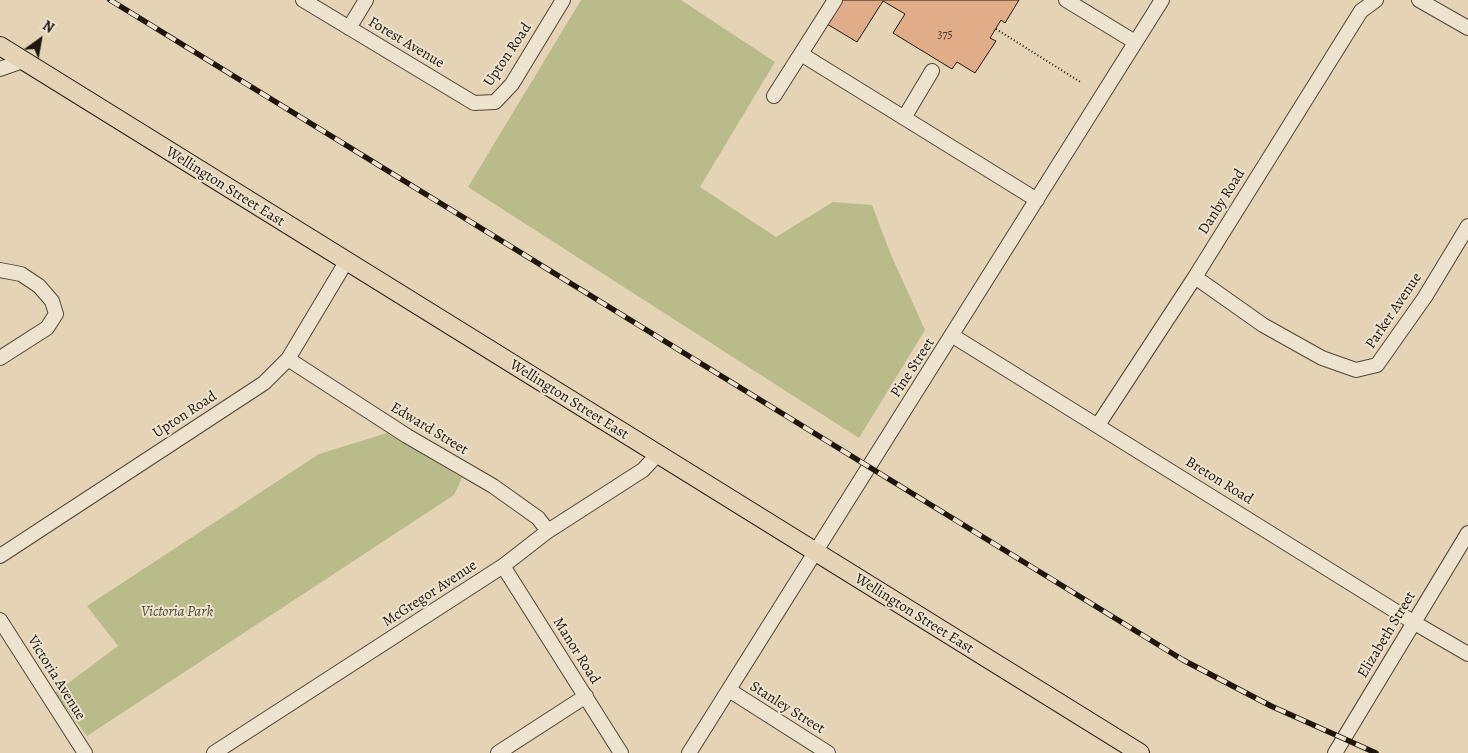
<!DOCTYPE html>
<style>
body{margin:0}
#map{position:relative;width:1468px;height:753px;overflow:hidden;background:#e4d4b5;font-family:Alegreya,serif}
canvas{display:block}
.north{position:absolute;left:15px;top:15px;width:50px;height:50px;-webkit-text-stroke:4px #ede3cf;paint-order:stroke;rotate:32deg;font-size:14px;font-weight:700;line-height:20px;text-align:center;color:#20160e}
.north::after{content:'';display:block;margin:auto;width:18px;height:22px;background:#20160e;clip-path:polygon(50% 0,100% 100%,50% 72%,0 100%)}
</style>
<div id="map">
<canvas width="1468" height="753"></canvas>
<div class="north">N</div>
</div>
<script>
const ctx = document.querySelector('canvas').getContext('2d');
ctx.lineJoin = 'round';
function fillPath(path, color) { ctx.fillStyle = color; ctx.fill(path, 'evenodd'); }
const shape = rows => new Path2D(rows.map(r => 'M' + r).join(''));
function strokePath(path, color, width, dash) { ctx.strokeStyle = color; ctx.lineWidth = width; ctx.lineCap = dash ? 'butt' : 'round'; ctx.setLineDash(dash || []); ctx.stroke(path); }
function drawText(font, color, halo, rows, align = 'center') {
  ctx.font = font + ' Alegreya,serif'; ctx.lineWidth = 4; ctx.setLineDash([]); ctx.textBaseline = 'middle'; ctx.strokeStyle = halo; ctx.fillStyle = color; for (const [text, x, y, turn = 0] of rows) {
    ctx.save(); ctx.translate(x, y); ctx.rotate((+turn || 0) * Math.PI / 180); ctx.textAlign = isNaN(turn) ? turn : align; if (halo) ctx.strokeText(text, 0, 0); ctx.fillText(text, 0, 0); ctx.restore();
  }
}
const green = shape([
 [581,0,681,0,775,62,700,187,776,237,833,202,872,205,891,255,925,330,859,438,468,187],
 [387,433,462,478,454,495,87,736,55,693,118,646,87,606,319,454]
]);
const building = shape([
 [842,0,1019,0,1005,23,1001,20,990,38,996,41,975,73,957,62,952,69,893,33,905,14,883,1,857,42,827,24,842,0]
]);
const path = shape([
 [996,29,1082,83]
]);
const minor = shape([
 [303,0,474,103,495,102,512,84,563,0],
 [1066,0,1135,42],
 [1419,0,1468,28],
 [349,28,366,0],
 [801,54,1037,200],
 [0,69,23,61],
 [774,96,835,0],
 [904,118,932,71],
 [0,270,21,274,39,286,52,301,56,314,47,328,0,358],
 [1195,277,1263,325,1322,358,1356,370,1377,365,1425,297,1468,226],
 [953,336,1413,622,1468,654],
 [288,359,407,436,493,486,538,518,548,531],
 [1098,425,1195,277,1361,11,1376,0],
 [0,556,264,383,288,359,346,262],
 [503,566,621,753],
 [0,620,85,753],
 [729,690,828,753],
 [214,753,503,566,548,531,643,470,657,455],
 [498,753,586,696],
 [689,753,1162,0],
 [1335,753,1468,533]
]);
const major = shape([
 [0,46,1140,753]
]);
const rail = shape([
 [110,0,1183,660,1271,706,1376,753]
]);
const numberNames = [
 ["375",945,35]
];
const streetNames = [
 ["Forest Avenue",406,43,31],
 ["Upton Road",508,55,-56],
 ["Wellington Street East",225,187,32],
 ["Danby Road",1222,202,-58],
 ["Parker Avenue",1394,311,-56],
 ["Pine Street",913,368,-57],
 ["Wellington Street East",569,400,32],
 ["Upton Road",185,415,-33],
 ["Edward Street",429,429,31],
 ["Breton Road",1219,481,32],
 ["McGregor Avenue",430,594,-33],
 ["Wellington Street East",914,614,32],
 ["Elizabeth Street",1387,635,-59],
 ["Manor Road",576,651,58],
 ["Victoria Avenue",56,678,58],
 ["Stanley Street",787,708,32]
];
const parkNames = [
 ["Victoria Park",177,612]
];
fillPath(green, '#b9bb8a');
fillPath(building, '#e0ad88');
strokePath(building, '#20160e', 1);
strokePath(minor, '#514638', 16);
strokePath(major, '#20160e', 20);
strokePath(path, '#20160e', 2, [1, 2.5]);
strokePath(minor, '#ede3cf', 14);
strokePath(major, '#e4d4b5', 18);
strokePath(rail, '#20160e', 5.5);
strokePath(rail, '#ede3cf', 4, [11]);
drawText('12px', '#503c2c', null, numberNames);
drawText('15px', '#20160e', '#ede3cf', streetNames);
drawText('italic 15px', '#4e4833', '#ede3cf', parkNames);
</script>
